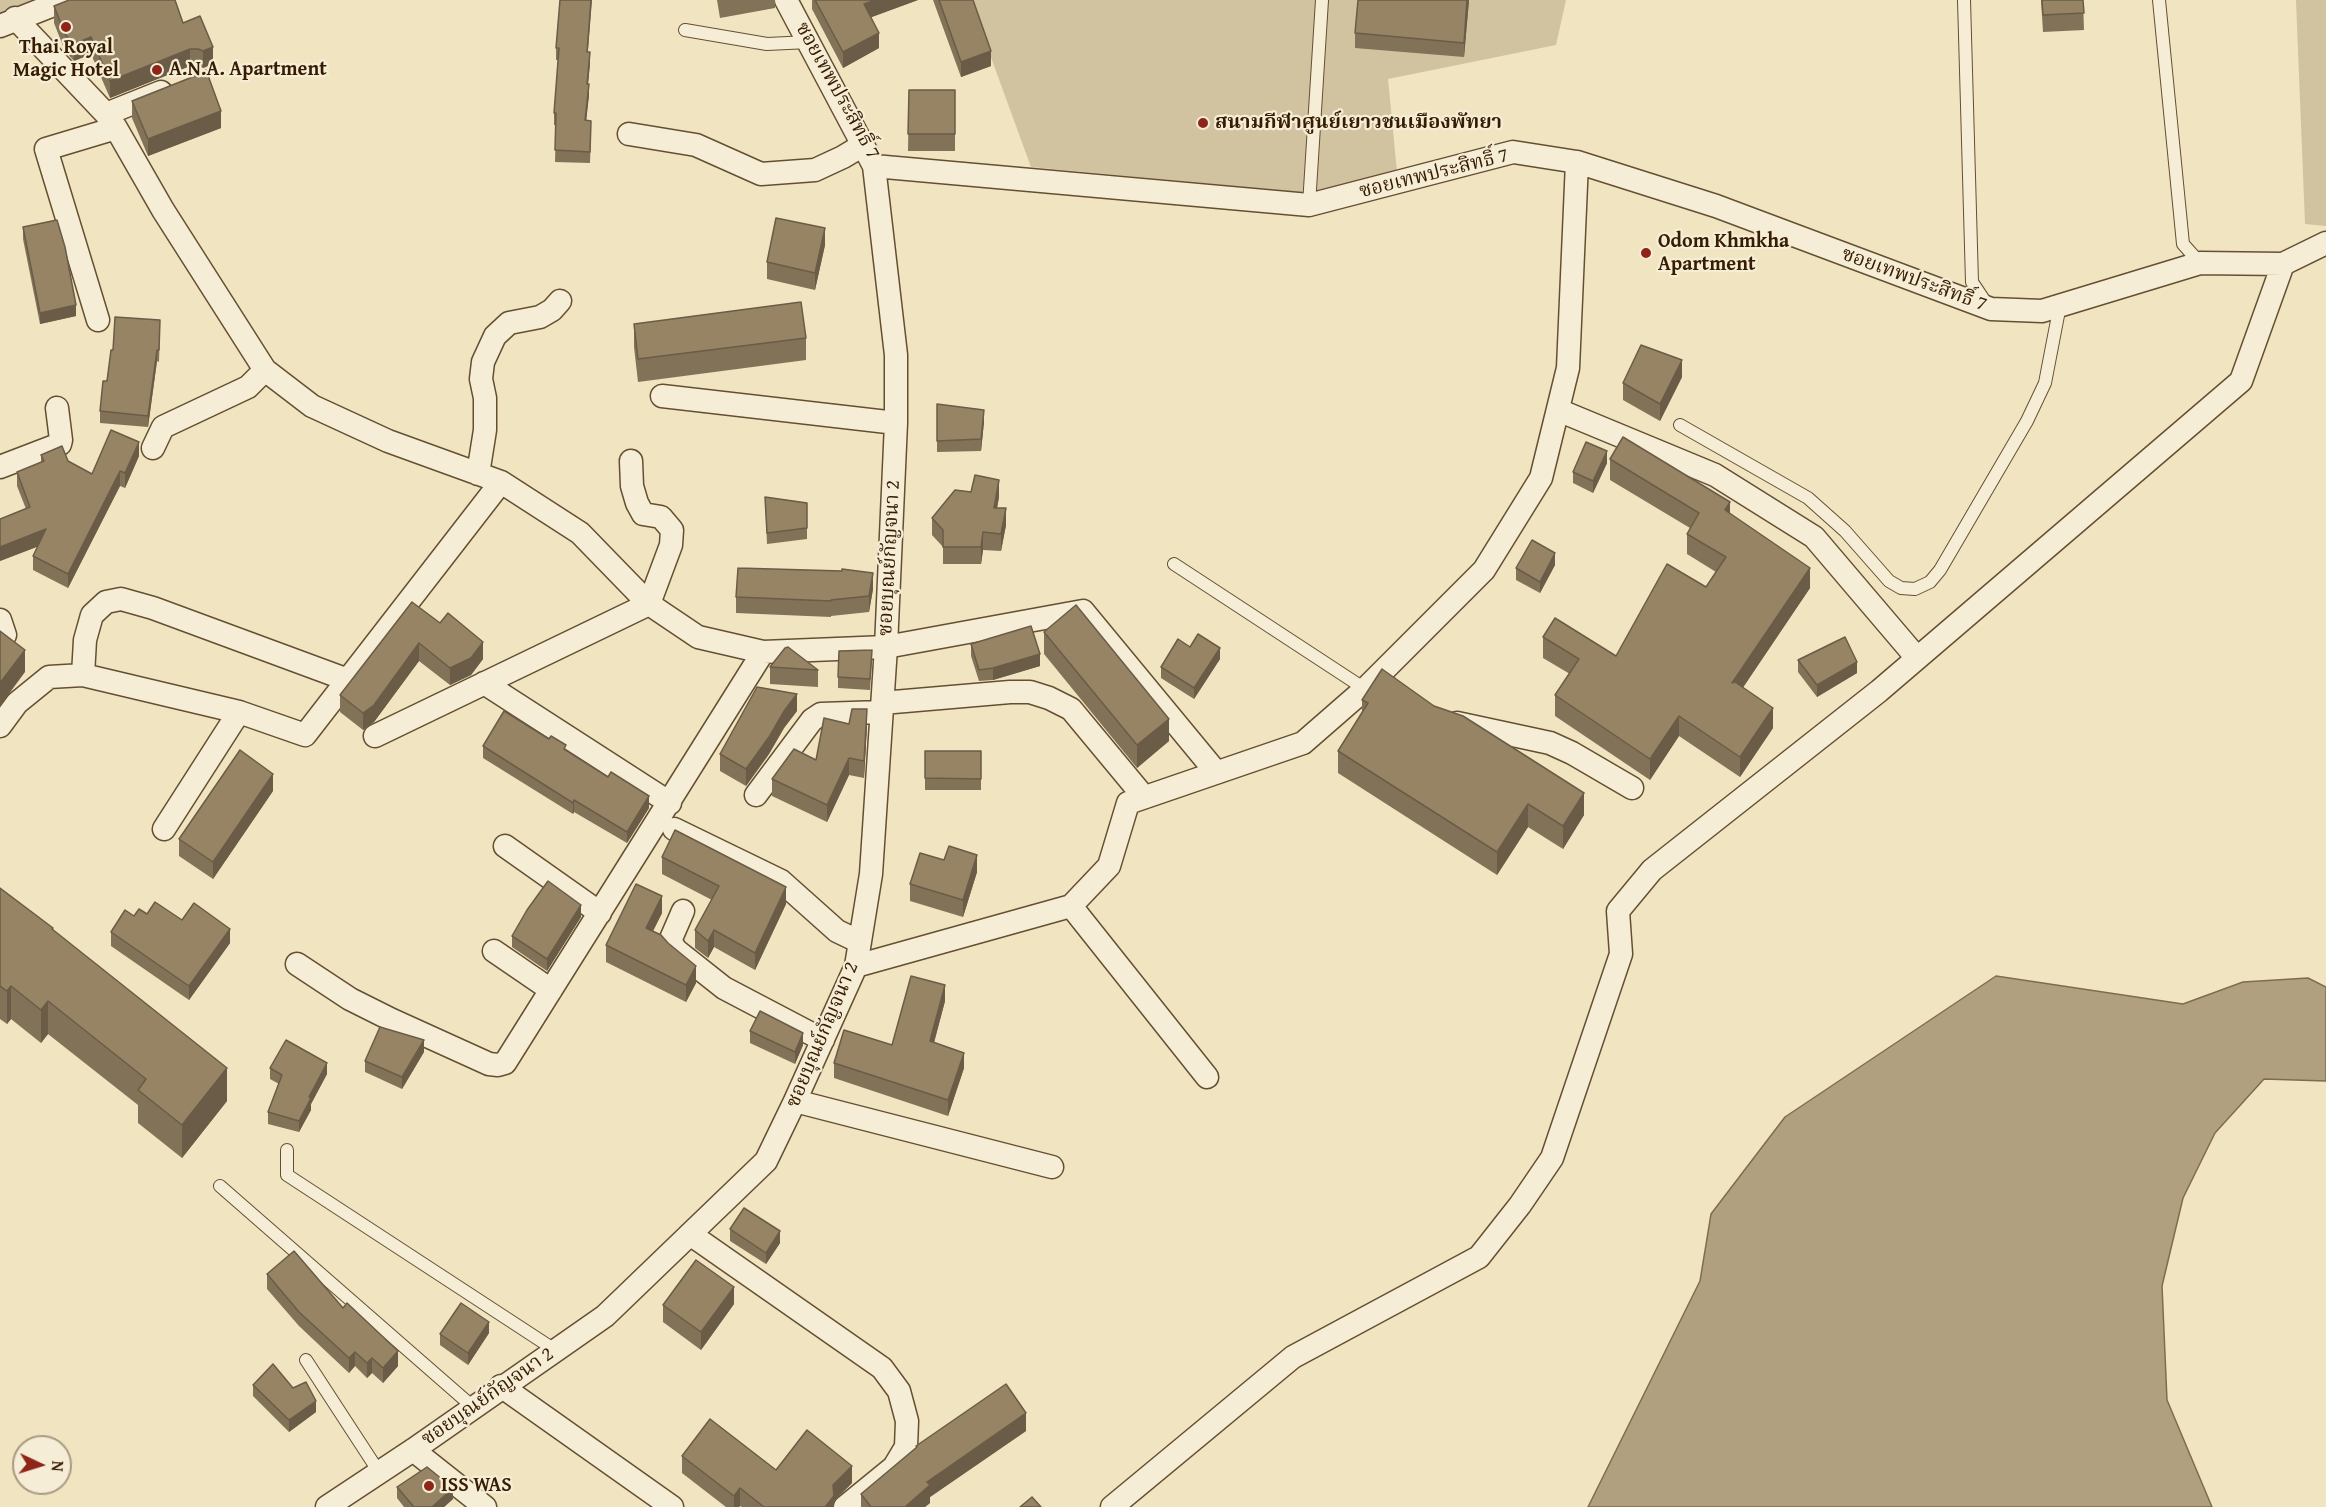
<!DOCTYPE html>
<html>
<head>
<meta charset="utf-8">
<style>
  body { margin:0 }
  #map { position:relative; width:2326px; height:1507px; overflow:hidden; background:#f1e4c1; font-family:"Gentium Book Plus",serif }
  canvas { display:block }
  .north { position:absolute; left:12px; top:1435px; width:60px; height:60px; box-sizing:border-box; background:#f6edd7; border:2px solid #a99a81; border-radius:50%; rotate:94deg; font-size:16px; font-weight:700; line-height:24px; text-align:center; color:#361d01 }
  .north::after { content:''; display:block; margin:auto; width:21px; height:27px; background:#8f2418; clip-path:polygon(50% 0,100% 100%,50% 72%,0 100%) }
</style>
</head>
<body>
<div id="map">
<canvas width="2326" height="1507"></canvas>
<div class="north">N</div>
</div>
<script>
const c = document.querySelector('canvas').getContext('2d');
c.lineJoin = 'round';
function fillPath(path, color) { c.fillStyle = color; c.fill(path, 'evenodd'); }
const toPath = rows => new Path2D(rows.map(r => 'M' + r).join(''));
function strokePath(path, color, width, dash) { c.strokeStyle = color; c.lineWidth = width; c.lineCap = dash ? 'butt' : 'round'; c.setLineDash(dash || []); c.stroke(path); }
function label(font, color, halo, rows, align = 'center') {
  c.font = font + ' "Gentium Book Plus","Noto Serif Thai",serif'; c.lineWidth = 4.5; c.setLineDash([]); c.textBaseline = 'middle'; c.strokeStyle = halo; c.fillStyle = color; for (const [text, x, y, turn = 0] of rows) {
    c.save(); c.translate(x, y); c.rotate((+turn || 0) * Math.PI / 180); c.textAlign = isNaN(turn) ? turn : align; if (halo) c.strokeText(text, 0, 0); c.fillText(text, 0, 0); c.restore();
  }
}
fillPath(toPath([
  [0,0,34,0,0,13],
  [970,0,1566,0,1556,45,1388,79,1397,172,1310,193,1031,167],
  [2296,0,2326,0,2326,226,2305,224]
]), '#d1c2a0');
const water = toPath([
  [1996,976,2183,1004,2243,982,2308,978,2326,987,2326,1081,2264,1079,2215,1133,2183,1198,2162,1286,2167,1400,2212,1507,1588,1507,1700,1281,1711,1214,1785,1117,1996,976]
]);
fillPath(water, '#b1a080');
strokePath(water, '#806c4d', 1.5);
const lane = toPath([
  [1964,0,1972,282,1988,306],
  [2159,0,2183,244,2200,263],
  [685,30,767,44,809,42],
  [1309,205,1322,0],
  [1680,425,1808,498,1845,531,1889,581,1901,588,1915,589,1930,582,1940,570,2027,421,2045,383,2060,305],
  [1174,564,1365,689],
  [287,1150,287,1175,555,1350],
  [220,1186,473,1407],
  [306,1360,379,1472]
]);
const street = toPath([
  [15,18,106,114,116,128,163,210,265,370,312,406,388,441,501,482,580,533,649,604,698,637,763,652,886,647,1083,611,1216,772],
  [0,26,66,0],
  [106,114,161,92],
  [629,134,696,145,761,174,815,170,843,157,863,145],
  [874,166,1309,205,1513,152,1577,162,1716,206,1991,309,2042,311,2200,263,2283,264,2326,243],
  [98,320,46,149,116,128],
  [662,396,896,423],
  [1558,410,1715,475,1814,537,1917,658],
  [153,448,163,427,248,387,265,370],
  [0,467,60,444,61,440,57,408],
  [478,474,485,430,485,398,481,379,483,362,495,336,509,323,540,317,552,310,560,301],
  [0,620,5,635],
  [83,675,85,640,92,615,106,602,121,599,153,608,348,680],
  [484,683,670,803],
  [882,703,1010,692,1030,692,1049,698,1071,709,1144,797],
  [1457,723,1550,743,1572,753,1632,788],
  [0,726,17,703,49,677,83,675,239,712],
  [375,736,649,604,671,545,672,530,661,517,643,514,637,503,632,486,631,461],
  [756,795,812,720,821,714,881,712],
  [164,829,239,712,305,735,501,482],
  [674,829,781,881,837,931,860,942],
  [505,846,600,913],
  [1071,906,1207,1077],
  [683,911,670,941,676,950,724,988,823,1040],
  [494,951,551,990],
  [297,964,350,999,392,1020,489,1064,498,1065,505,1063,763,652],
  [856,966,1071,906,1109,866,1128,803,1303,743,1365,689,1484,570,1541,478,1568,368,1577,162],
  [795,1101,1052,1167],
  [690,1234,882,1368,899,1391,907,1421,906,1447,894,1467,845,1507],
  [501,1386,672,1507],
  [413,1450,485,1507],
  [327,1507,413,1450,605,1316,766,1161,795,1101,856,966,871,874,886,647,896,423,896,355,874,166,786,0],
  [1112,1507,1293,1357,1479,1257,1520,1205,1552,1158,1621,954,1618,911,1652,870,1879,691,2241,381,2283,264]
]);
strokePath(lane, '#654f31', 14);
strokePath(street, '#654f31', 25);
strokePath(lane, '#f6edd7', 12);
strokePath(street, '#f6edd7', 22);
fillPath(toPath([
  [717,0,775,0,775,8,720,18],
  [812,0,918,0,871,17,879,48,843,68,812,9],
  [933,0,973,0,991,66,961,77],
  [1469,0,1464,57,1355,48,1355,33],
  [2041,0,2083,0,2084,30,2043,32],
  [54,6,183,23,213,64,203,68,198,66,190,66,110,98,91,54,74,61,65,51,54,23],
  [556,48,588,52,590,63,588,84,589,95,586,120,591,132,590,163,555,162,556,125,554,125,554,113,558,60,556,60],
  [909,90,955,90,955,151,908,151],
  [132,101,221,128,148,156,132,118],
  [23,227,76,316,40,324,23,239],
  [825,245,815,290,767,279,767,262],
  [634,324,806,338,806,360,638,382,634,347],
  [160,331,159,362,157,361,148,427,100,423,100,411,113,350],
  [1682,377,1660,421,1623,400,1623,383],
  [937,404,984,422,981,451,937,452],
  [41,455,92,474,139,456,125,488,120,486,68,588,33,570,33,556,37,547,0,561,26,509,17,486,17,472,41,462],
  [1610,459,1730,513,1810,588,1743,687,1773,728,1740,777,1679,736,1650,780,1555,716,1555,695,1570,674,1543,658,1543,637,1616,656,1706,587,1716,572,1687,554,1687,534,1690,528,1610,480],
  [1607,463,1593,493,1573,483,1573,472],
  [765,497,807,503,807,539,767,544],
  [999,497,997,508,1006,525,1001,551,983,550,981,564,943,564,943,547,932,535,932,518],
  [1555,565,1540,593,1516,580,1516,568],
  [873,589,869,612,831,616,831,617,736,613,736,597],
  [412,602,483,659,471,675,450,685,419,661,374,722,363,730,340,712,340,695],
  [1044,632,1169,741,1137,768,1044,654],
  [971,644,1040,666,993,680,979,681,971,656],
  [1190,647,1220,659,1194,699,1161,678,1161,667],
  [1798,660,1857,673,1817,697,1798,672],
  [872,661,870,690,838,688,838,677],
  [770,667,818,670,818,687,770,684],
  [1362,700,1584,815,1563,849,1528,827,1497,875,1338,773,1338,751,1362,712],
  [797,711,784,728,769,754,746,786,720,771,720,754],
  [849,724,867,726,864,778,849,775,827,822,772,796,772,779,816,760],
  [483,746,566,750,649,808,627,843,574,812,573,814,483,758],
  [925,751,981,751,981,790,925,790],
  [273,791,213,879,179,856,179,839],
  [662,857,786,904,755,970,714,947,708,958,695,948,695,930,712,900,662,874],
  [977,872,963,917,910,901,910,884],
  [0,888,53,931,227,1101,182,1158,138,1123,138,1105,48,1034,41,1043,11,1019,7,1024,0,1019],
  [662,913,653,931,696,983,686,1002,606,962,606,945],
  [147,914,182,920,230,943,189,1000,111,946,111,932,134,916],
  [581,917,547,971,512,947,512,936],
  [945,1001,934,1043,964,1068,948,1116,834,1078,834,1063,892,1045],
  [750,1031,803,1045,795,1064,750,1043],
  [424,1052,402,1089,365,1072,365,1061],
  [270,1068,327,1074,311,1104,311,1110,299,1132,268,1124,268,1112,279,1084,270,1079],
  [730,1229,780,1243,766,1264,730,1241],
  [267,1274,343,1308,398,1366,383,1383,372,1373,367,1378,355,1366,349,1373,299,1326,267,1289],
  [734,1304,701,1350,663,1322,663,1305],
  [489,1333,468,1365,440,1345,440,1334],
  [253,1385,316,1412,289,1432,253,1396],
  [1026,1431,930,1497,930,1503,925,1507,861,1507,861,1494,916,1448,916,1446],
  [682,1456,776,1470,852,1483,834,1501,834,1507,742,1507,740,1506,739,1507,726,1507,682,1473],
  [397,1487,453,1499,444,1507,404,1507,397,1498]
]), '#827257');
fillPath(toPath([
  [591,0,592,0,587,63,587,52],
  [876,0,918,0,864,20,864,4],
  [1467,0,1469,0,1464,57,1464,43],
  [879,33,879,48,843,68,843,52],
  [91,37,91,54,74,61,74,44],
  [213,47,213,64,203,68,203,51],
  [190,49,190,66,110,98,110,81],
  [991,51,991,66,961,77,961,62],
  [590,52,590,63,587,95,587,84],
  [589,84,589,95,585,132,585,120],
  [221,111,221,128,148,156,148,139],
  [825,228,825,245,815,290,815,273],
  [76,305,76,316,40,324,40,313],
  [157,350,157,361,148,427,148,416],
  [1682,360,1682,377,1660,421,1660,404],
  [984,410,984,422,981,451,981,439],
  [139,442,139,456,125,488,125,473],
  [1607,451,1607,463,1593,493,1593,481],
  [120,471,120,486,68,588,68,574],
  [999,480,999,497,994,525,994,508],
  [1730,502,1730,522,1725,510],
  [1006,508,1006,525,1001,551,1001,534],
  [46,529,46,543,0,561,0,547],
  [983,532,983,550,981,564,981,547],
  [1555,553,1555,565,1540,593,1540,582],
  [1810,568,1810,588,1732,704,1732,683],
  [873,573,873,589,869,612,869,596],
  [483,642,483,659,471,675,450,685,450,668],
  [419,643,419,661,374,722,363,730,363,713],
  [1220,648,1220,659,1194,699,1194,688],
  [25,650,25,672,0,706,0,683],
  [1040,654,1040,666,993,680,993,668],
  [1857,662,1857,673,1817,697,1817,685],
  [797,694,797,711,784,728,769,754,746,786,746,769,784,711],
  [1773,708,1773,728,1740,777,1740,757],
  [867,709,867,726,864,778,864,761],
  [1679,716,1679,736,1650,780,1650,759],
  [1169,719,1169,741,1137,768,1137,745],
  [849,758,849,775,827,822,827,805],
  [273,774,273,791,213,879,213,862],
  [1584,793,1584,815,1563,849,1563,826],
  [649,796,649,808,627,843,627,832],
  [574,800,574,812,573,814,573,803],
  [1528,804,1528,827,1497,875,1497,852],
  [977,855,977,872,963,917,963,900],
  [786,887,786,904,755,970,755,953],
  [662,896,662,913,646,945,646,928],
  [581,905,581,917,547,971,547,959],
  [230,929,230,943,189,1000,189,986],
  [714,930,714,947,708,958,708,941],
  [696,966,696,983,686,1002,686,985],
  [945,985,945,1001,930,1057,930,1041],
  [11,986,11,1019,7,1024,7,991],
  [48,1001,48,1034,41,1043,41,1010],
  [803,1033,803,1045,795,1064,795,1052],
  [424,1040,424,1052,402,1089,402,1077],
  [964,1053,964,1068,948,1116,948,1100],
  [327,1063,327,1074,311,1104,311,1110,299,1132,299,1121,309,1097],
  [227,1068,227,1101,182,1158,182,1125],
  [780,1231,780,1243,766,1264,766,1253],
  [734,1287,734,1304,701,1350,701,1332],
  [489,1322,489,1333,468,1365,468,1353],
  [398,1351,398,1366,383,1383,383,1368],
  [355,1352,355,1366,349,1373,349,1358],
  [372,1358,372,1373,367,1378,367,1363],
  [316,1401,316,1412,289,1432,289,1420],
  [1026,1413,1026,1431,930,1497,930,1503,925,1507,905,1507,927,1482],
  [852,1466,852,1483,834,1501,834,1507,825,1507,833,1485],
  [453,1488,453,1499,444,1507,432,1507],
  [740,1488,740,1506,739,1507,734,1507,734,1496]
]), '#6a5c47');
const building = toPath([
  [69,0,175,0,183,23,200,16,213,47,203,51,198,49,190,49,110,81,91,37,74,44,65,34,54,6,69,0],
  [560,0,591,0,587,52,590,52,587,84,589,84,585,120,591,121,590,152,555,150,556,113,554,113,559,48,556,48,560,0],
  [815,0,876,0,864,4,879,33,843,52,815,0],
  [939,0,973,0,991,51,961,62,939,0],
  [1358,0,1467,0,1464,43,1355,33,1358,0],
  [2042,0,2083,0,2084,13,2043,15,2042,0],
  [206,70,221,111,148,139,132,101,200,74,206,70],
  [909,90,955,90,955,134,908,134,909,90],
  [776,218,825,228,815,273,767,262,776,218],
  [57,220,65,247,76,305,40,313,23,227,57,220],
  [801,302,806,338,638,359,634,324,801,302],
  [115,317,160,320,159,350,157,350,148,416,100,411,103,381,107,381,111,350,113,350,115,317],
  [1641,345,1682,360,1660,404,1623,383,1641,345],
  [937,404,984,410,981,439,937,441,937,404],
  [111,430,139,442,125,473,120,471,68,574,33,556,46,529,0,547,0,519,30,507,17,472,44,461,41,455,62,446,68,461,92,474,111,430],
  [1623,437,1730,502,1725,510,1810,568,1732,683,1735,682,1773,708,1740,757,1679,716,1650,759,1555,695,1579,659,1543,637,1555,618,1616,656,1667,564,1706,587,1726,557,1687,534,1699,513,1610,459,1623,437],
  [1586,442,1607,451,1593,481,1573,472,1586,442],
  [975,475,999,480,994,508,1006,508,1001,534,983,532,981,547,943,547,943,530,932,518,955,490,971,492,975,475],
  [765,497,807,503,807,528,767,533,765,497],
  [1532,540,1555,553,1540,582,1516,568,1532,540],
  [738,568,842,571,842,569,873,573,869,596,831,600,831,601,736,597,738,568],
  [412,602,440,623,448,613,483,642,471,658,450,668,419,643,374,705,363,713,340,695,412,602],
  [1076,605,1169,719,1137,745,1044,632,1076,605],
  [1031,626,1040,654,993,668,979,670,971,644,1031,626],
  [0,631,25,650,0,683,0,631],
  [1198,634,1220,648,1194,688,1161,667,1178,639,1190,647,1198,634],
  [1845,637,1857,662,1817,685,1798,660,1845,637],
  [788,647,818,670,770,667,785,648,788,647],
  [872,650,870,679,838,677,839,651,872,650],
  [1382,669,1434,706,1463,716,1584,793,1563,826,1528,804,1497,852,1338,751,1368,703,1362,700,1382,669],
  [757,687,797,694,784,711,769,737,746,769,720,754,757,687],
  [852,709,867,709,864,761,849,758,827,805,772,779,794,749,816,760,824,718,849,724,852,709],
  [504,711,549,739,551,736,566,745,564,749,608,777,611,772,649,796,627,832,574,800,573,803,483,746,504,711],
  [240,750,273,774,213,862,179,839,240,750],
  [925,751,981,751,981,779,925,778,925,751],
  [675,830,786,887,755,953,714,930,708,941,695,930,719,886,662,857,675,830],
  [949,846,977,855,963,900,910,884,920,853,944,860,949,846],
  [548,881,581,905,547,959,512,936,527,910,548,881],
  [636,884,662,896,646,928,661,935,668,943,696,966,686,985,606,945,636,884],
  [0,888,53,928,52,929,227,1068,182,1125,138,1090,146,1079,48,1001,41,1010,11,986,7,991,0,986,0,888],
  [155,902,182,920,194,903,230,929,189,986,111,932,125,910,134,916,139,909,147,914,155,902],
  [911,976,945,985,930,1041,964,1053,948,1100,834,1063,844,1030,892,1045,911,976],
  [760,1011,803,1033,795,1052,750,1031,760,1011],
  [380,1027,424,1040,402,1077,365,1061,380,1027],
  [286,1040,327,1063,309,1097,311,1098,299,1121,268,1112,282,1075,270,1068,286,1040],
  [744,1208,780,1231,766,1253,730,1229,744,1208],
  [294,1251,343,1308,347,1303,398,1351,383,1368,372,1358,367,1363,355,1352,349,1358,299,1312,267,1274,294,1251],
  [696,1260,734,1287,701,1332,663,1305,696,1260],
  [461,1303,489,1322,468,1353,440,1334,461,1303],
  [273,1364,293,1388,306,1382,316,1401,289,1420,253,1385,273,1364],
  [1006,1384,1026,1413,927,1482,930,1485,905,1507,871,1507,861,1494,917,1447,916,1446,1006,1384],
  [710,1419,776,1470,807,1430,852,1466,833,1485,834,1496,825,1507,764,1507,740,1488,734,1496,682,1456,710,1419],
  [427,1467,453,1488,432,1507,414,1507,397,1487,427,1467],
  [1032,1497,1041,1507,1020,1507,1032,1497]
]);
fillPath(building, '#978465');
strokePath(building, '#6a5c47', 1.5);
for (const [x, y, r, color] of [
  [66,27,6,"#8f2418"],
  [157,70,6,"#8f2418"],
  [1203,123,6,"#8f2418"],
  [1646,253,6,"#8f2418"],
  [429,1486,6,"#8f2418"]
]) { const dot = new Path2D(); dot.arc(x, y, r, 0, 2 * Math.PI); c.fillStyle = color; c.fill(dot); strokePath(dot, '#f6edd7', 2); }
label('bold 20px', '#361d01', '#f6edd7', [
  ["Thai Royal",66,48,"center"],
  ["Magic Hotel",66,71,"center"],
  ["A.N.A. Apartment",169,70],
  ["สนามกีฬาศูนย์เยาวชนเมืองพัทยา",1215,123],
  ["Odom Khmkha",1658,242],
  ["Apartment",1658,265],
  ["ISS WAS",441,1486]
], 'left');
label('20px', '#361d01', '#f6edd7', [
  ["ซอยเทพประสิทธิ์ 7",837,91,61],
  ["ซอยเทพประสิทธิ์ 7",1434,174,-14],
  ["ซอยเทพประสิทธิ์ 7",1914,280,20],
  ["ซอยบุณย์กัญจนา 2",890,558,-87],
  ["ซอยบุณย์กัญจนา 2",823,1035,-67],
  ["ซอยบุณย์กัญจนา 2",488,1397,-35]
]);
</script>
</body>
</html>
